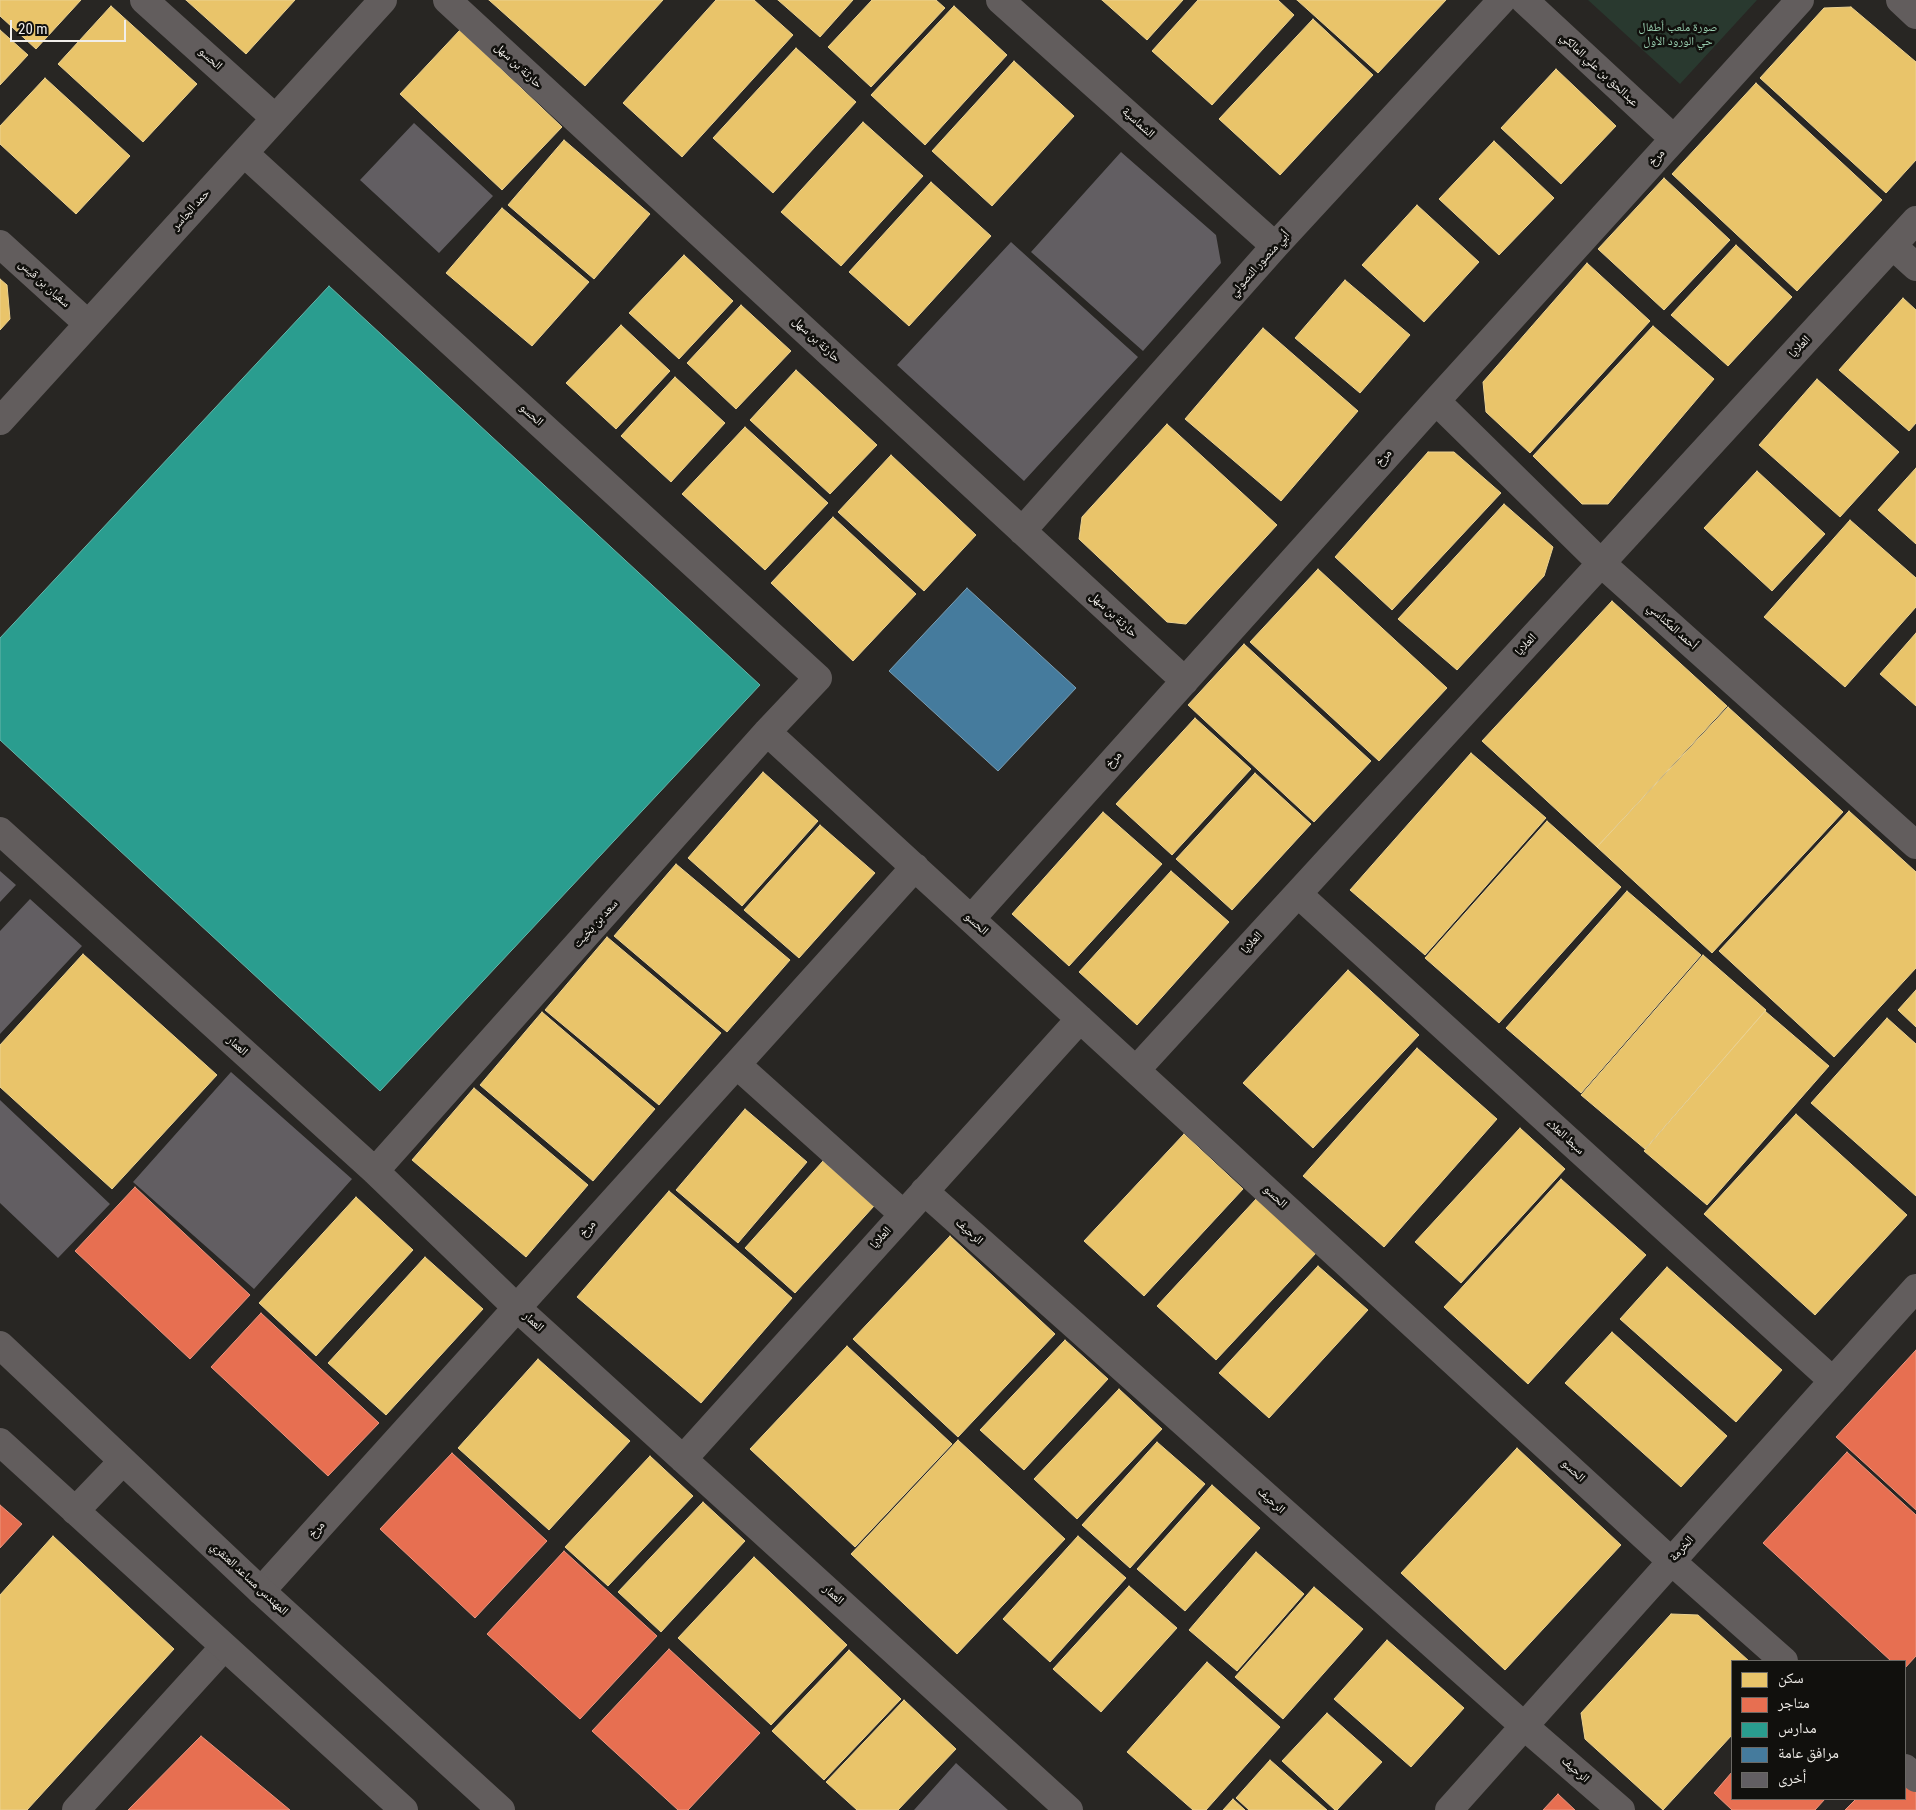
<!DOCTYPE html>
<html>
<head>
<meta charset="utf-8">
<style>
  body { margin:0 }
  #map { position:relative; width:1916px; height:1810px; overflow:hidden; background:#282623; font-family:"Roboto Condensed","Noto Naskh Arabic",sans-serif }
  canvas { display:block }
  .legend { position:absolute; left:1731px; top:1660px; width:175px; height:140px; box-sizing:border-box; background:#11100d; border:1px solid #6b6965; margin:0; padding:6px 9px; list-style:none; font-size:15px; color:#f1eeea }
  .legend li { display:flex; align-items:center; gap:10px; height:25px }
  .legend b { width:25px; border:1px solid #6b6965 }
  .scale { position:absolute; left:10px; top:20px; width:116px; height:22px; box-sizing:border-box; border:2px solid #f1eeea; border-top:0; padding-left:6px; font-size:15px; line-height:18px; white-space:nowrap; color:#f1eeea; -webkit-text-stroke:4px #11100d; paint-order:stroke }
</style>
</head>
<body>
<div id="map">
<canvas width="1916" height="1810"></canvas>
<ul class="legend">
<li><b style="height:14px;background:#e9c46a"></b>سكن</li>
<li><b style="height:14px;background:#e76f51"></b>متاجر</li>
<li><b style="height:14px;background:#2a9d8f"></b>مدارس</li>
<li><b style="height:14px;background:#457b9d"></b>مرافق عامة</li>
<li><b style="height:14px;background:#625e62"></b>أخرى</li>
</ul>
<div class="scale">20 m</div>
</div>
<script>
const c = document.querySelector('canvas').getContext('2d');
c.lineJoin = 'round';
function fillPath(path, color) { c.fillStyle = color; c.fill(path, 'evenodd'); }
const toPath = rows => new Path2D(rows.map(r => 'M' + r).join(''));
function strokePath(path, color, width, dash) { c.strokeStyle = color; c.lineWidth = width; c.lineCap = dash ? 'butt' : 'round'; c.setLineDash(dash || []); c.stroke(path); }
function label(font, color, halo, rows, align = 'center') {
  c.font = font + ' "Roboto Condensed","Noto Naskh Arabic",sans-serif'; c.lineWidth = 5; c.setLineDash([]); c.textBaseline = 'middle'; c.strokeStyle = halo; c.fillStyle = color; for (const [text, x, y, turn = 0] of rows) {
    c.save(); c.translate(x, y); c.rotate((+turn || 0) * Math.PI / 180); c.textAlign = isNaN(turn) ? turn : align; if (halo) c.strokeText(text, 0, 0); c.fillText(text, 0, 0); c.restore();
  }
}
fillPath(toPath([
  [1588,0,1757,0,1680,84]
]), '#29392f');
const homes = toPath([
  [0,0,81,0,36,49,0,16,0,0],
  [186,0,295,0,246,54,186,0],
  [489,0,663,0,585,86,489,0],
  [716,0,754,0,793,35,682,157,623,103,716,0],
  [778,0,853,0,820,37,778,0],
  [872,0,936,0,945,8,871,87,828,47,872,0],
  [1102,0,1183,0,1147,40,1102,0],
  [1198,0,1278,0,1294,15,1212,105,1152,51,1198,0],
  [1297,0,1446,0,1378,73,1297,0],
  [111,6,197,84,143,142,58,64,111,6],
  [954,6,1007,55,925,145,871,95,954,6],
  [1851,7,1916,62,1916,160,1886,193,1760,78,1824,8,1851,7],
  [1313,19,1373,75,1280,175,1219,119,1313,19],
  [0,30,28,55,0,85,0,30],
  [460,30,562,127,502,190,400,94,460,30],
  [796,48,856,102,773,193,713,138,796,48],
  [1014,61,1074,116,992,206,932,151,1014,61],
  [1556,69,1616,126,1561,184,1501,128,1556,69],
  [45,78,130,156,76,214,0,144,0,126,45,78],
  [1756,83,1882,200,1797,291,1672,174,1756,83],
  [863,122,923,176,841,266,781,212,863,122],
  [564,140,650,214,594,279,508,205,564,140],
  [1494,141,1554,198,1499,255,1439,199,1494,141],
  [1664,178,1730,240,1664,310,1598,249,1664,178],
  [931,182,991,236,909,326,849,272,931,182],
  [1417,205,1479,262,1424,322,1362,265,1417,205],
  [502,208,589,282,532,346,446,273,502,208],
  [1736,245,1792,297,1728,366,1671,315,1736,245],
  [684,255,733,301,679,359,629,313,684,255],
  [1587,263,1650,321,1530,453,1486,412,1483,382,1587,263],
  [0,279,7,285,10,319,0,330,0,279],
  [1345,280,1410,335,1360,393,1295,338,1345,280],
  [1903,298,1916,310,1916,423,1909,431,1839,370,1903,298],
  [741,305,791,351,736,409,687,363,741,305],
  [621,325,670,371,616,429,566,383,621,325],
  [1653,326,1714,379,1608,504,1582,504,1533,456,1653,326],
  [1263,328,1358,411,1281,501,1185,419,1263,328],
  [796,370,877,445,830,494,750,420,796,370],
  [675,377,725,423,671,482,621,436,675,377],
  [1817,379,1899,452,1840,517,1759,445,1817,379],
  [1167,424,1277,525,1186,624,1167,622,1079,539,1082,517,1167,424],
  [745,427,828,503,765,570,682,494,745,427],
  [1428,452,1454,452,1501,493,1392,610,1335,557,1428,452],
  [891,455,976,535,924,591,838,512,891,455],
  [1916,468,1916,544,1878,510,1916,468],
  [1757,471,1825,534,1772,591,1704,528,1757,471],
  [1504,504,1553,547,1544,576,1457,670,1398,619,1504,504],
  [833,517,916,594,853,661,771,583,833,517],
  [1850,520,1916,578,1916,607,1845,687,1764,617,1850,520],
  [1318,569,1447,688,1379,761,1250,642,1318,569],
  [1612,601,1727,706,1597,847,1482,741,1612,601],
  [1916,633,1916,706,1880,674,1916,633],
  [1244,644,1371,761,1314,822,1188,705,1244,644],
  [1728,707,1843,812,1712,953,1597,847,1728,707],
  [1195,718,1251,769,1172,855,1116,804,1195,718],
  [1471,753,1546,818,1425,955,1350,890,1471,753],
  [763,772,818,821,742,906,688,858,763,772],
  [1255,773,1311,824,1232,910,1176,859,1255,773],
  [1849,811,1916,872,1916,968,1834,1057,1719,951,1849,811],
  [1103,812,1162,864,1069,966,1012,914,1103,812],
  [1547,821,1621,887,1499,1023,1425,958,1547,821],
  [820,825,875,873,799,958,744,910,820,825],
  [676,864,790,960,727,1032,614,936,676,864],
  [1171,871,1229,922,1137,1025,1079,972,1171,871],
  [1627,891,1701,955,1581,1093,1506,1028,1627,891],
  [607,937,721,1033,659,1105,545,1010,607,937],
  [83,954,217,1075,112,1189,0,1087,0,1045,83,954],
  [1703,955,1766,1010,1645,1149,1581,1095,1703,955],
  [1348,970,1419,1035,1313,1148,1243,1083,1348,970],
  [1916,990,1916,1027,1898,1010,1916,990],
  [1765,1011,1829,1066,1707,1205,1644,1151,1765,1011],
  [542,1012,655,1109,593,1181,480,1085,542,1012],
  [1887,1018,1916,1044,1916,1196,1811,1103,1887,1018],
  [1417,1048,1497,1119,1384,1247,1303,1176,1417,1048],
  [474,1088,588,1185,526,1257,412,1160,474,1088],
  [745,1109,807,1162,738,1243,676,1190,745,1109],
  [1796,1114,1907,1215,1815,1315,1704,1214,1796,1114],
  [1520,1128,1565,1169,1461,1283,1415,1242,1520,1128],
  [1184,1134,1243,1189,1144,1296,1084,1241,1184,1134],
  [823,1161,874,1206,795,1293,745,1248,823,1161],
  [1561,1179,1646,1255,1528,1384,1444,1307,1561,1179],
  [669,1191,792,1298,701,1403,577,1297,669,1191],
  [356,1197,413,1250,316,1356,259,1303,356,1197],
  [1257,1198,1316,1253,1216,1360,1157,1306,1257,1198],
  [950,1236,1055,1334,958,1437,853,1339,950,1236],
  [425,1257,483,1309,386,1415,328,1363,425,1257],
  [1318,1266,1368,1310,1269,1418,1219,1373,1318,1266],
  [1667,1267,1782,1370,1736,1422,1620,1319,1667,1267],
  [1612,1332,1727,1436,1681,1487,1565,1383,1612,1332],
  [1065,1340,1108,1379,1024,1470,980,1430,1065,1340],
  [847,1346,952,1444,855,1547,750,1449,847,1346],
  [538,1359,630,1441,549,1530,458,1448,538,1359],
  [1119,1389,1162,1429,1077,1519,1034,1479,1119,1389],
  [958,1440,1065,1539,957,1654,851,1554,958,1440],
  [1157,1442,1205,1484,1130,1568,1082,1525,1157,1442],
  [1517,1448,1621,1545,1505,1670,1401,1573,1517,1448],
  [650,1456,693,1496,608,1586,565,1547,650,1456],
  [1212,1485,1260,1528,1185,1611,1137,1569,1212,1485],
  [703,1502,745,1541,661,1632,618,1592,703,1502],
  [53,1536,174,1649,27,1810,0,1810,0,1595,53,1536],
  [1078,1536,1126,1578,1050,1662,1003,1619,1078,1536],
  [1256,1552,1304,1594,1237,1671,1189,1630,1256,1552],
  [754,1557,847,1645,771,1725,678,1638,754,1557],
  [1129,1586,1177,1628,1101,1712,1053,1669,1129,1586],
  [1314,1587,1363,1629,1283,1719,1235,1677,1314,1587],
  [1671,1614,1698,1615,1749,1661,1732,1661,1732,1735,1663,1810,1585,1739,1581,1713,1671,1614],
  [1387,1640,1464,1708,1411,1767,1334,1699,1387,1640],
  [849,1650,901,1699,824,1780,772,1731,849,1650],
  [1207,1662,1280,1727,1206,1810,1193,1810,1127,1752,1207,1662],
  [904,1700,956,1749,898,1810,857,1810,826,1782,904,1700],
  [1327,1713,1382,1762,1337,1810,1335,1810,1282,1761,1327,1713],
  [1270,1760,1327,1810,1249,1810,1236,1798,1270,1760],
  [1233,1799,1245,1810,1223,1810,1233,1799]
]);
fillPath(homes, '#e9c46a');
strokePath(homes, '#ebd190', 1);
const shops = toPath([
  [135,1187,250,1295,190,1359,75,1251,135,1187],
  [261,1313,379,1423,328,1476,211,1367,261,1313],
  [1916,1350,1916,1510,1836,1437,1916,1350],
  [1847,1452,1916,1515,1916,1656,1905,1668,1905,1661,1891,1661,1763,1543,1847,1452],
  [452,1453,547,1541,475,1618,380,1529,452,1453],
  [0,1505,22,1524,0,1548,0,1505],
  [564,1551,657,1636,580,1719,487,1634,564,1551],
  [669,1649,760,1733,688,1810,678,1810,592,1731,669,1649],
  [201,1736,290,1810,128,1810,201,1736],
  [1732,1772,1732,1799,1825,1799,1815,1810,1732,1810,1714,1793,1732,1772],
  [1905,1781,1916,1791,1916,1810,1845,1810,1856,1799,1905,1799,1905,1781],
  [1558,1794,1575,1810,1543,1810,1558,1794]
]);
fillPath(shops, '#e76f51');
strokePath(shops, '#ea957f', 1);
const schools = toPath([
  [329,286,760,685,380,1091,0,740,0,638,329,286]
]);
fillPath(schools, '#2a9d8f');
strokePath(schools, '#66b5aa', 1);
const public = toPath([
  [967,588,1076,688,998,771,889,671,967,588]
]);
fillPath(public, '#457b9d');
strokePath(public, '#799eb4', 1);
fillPath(toPath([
  [414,123,493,196,439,253,360,180],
  [1121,152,1216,235,1221,263,1143,351,1031,252],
  [1011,242,1138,357,1024,481,897,365],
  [0,871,16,885,0,902],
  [30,899,82,946,0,1034,0,931],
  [231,1072,352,1179,254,1289,133,1182],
  [0,1100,110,1204,58,1258,0,1203],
  [956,1763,1008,1810,914,1810]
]), '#625e62');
strokePath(toPath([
  [144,0,275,118],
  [447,0,1185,681],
  [1000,0,1275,246],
  [1524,0,1674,139],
  [1900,0,1916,15],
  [244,153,818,678,767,732,375,1171],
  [0,244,88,324],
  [1893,246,1916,267],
  [1436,401,1601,563,1916,845],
  [0,421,383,0],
  [1022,531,1275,246,1502,0],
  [767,732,1671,1561,1784,1661],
  [0,831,375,1171,517,1308,1069,1810],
  [1298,894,1833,1381],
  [971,919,1436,401,1800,0],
  [737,1065,903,1214],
  [1136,1070,1916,220],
  [924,1191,1524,1726,1621,1810],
  [683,1459,1080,1019],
  [261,1591,915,867],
  [1905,1768,1916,1778],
  [76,1810,224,1647],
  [1449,1810,1916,1288]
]), '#625d5d', 28);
strokePath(toPath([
  [0,1345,261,1591,501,1810],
  [0,1442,404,1810],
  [75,1511,123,1461]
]), '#625d5d', 28);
label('12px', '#99d0b1', '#11100d', [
  ["صورة ملعب أطفال",1678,28],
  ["حي الورود الأول",1678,42]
]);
label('12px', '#f1eeea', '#11100d', [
  ["الحسو",210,59,42],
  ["حارثة بن سهل",518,66,43],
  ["عبدالحق بن علي المالكي",1599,70,43],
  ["الشماسية",1138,123,42],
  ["مرخ",1657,158,-48],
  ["حمد الجاسر",191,210,-48],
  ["أبي منصور النصولي",1260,264,-48],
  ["سفيان بن قيس",44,284,42],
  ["حارثة بن سهل",816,340,43],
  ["العلايا",1800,347,-47],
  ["الحسو",531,415,42],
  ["مرخ",1384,458,-48],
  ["حارثة بن سهل",1113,615,43],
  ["أحمد المكناسي",1672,627,42],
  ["العلايا",1526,645,-47],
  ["مرخ",1114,760,-48],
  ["سعد بن بخيت",596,924,-48],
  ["الحسو",976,924,42],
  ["العلايا",1252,943,-48],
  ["العمار",237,1046,42],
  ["سبط العلاء",1565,1137,42],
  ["الحسو",1275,1197,43],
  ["مرخ",588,1229,-48],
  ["الرحيف",969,1232,42],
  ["العلايا",881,1238,-48],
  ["العمار",533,1322,42],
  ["الحسو",1573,1471,43],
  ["الرحيف",1271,1501,42],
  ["مرخ",317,1530,-48],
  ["الخرمة",1682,1549,-48],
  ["المهندس مساعد العنقري",249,1579,43],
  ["العمار",833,1595,42],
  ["الرحيف",1575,1770,41]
]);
</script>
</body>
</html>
